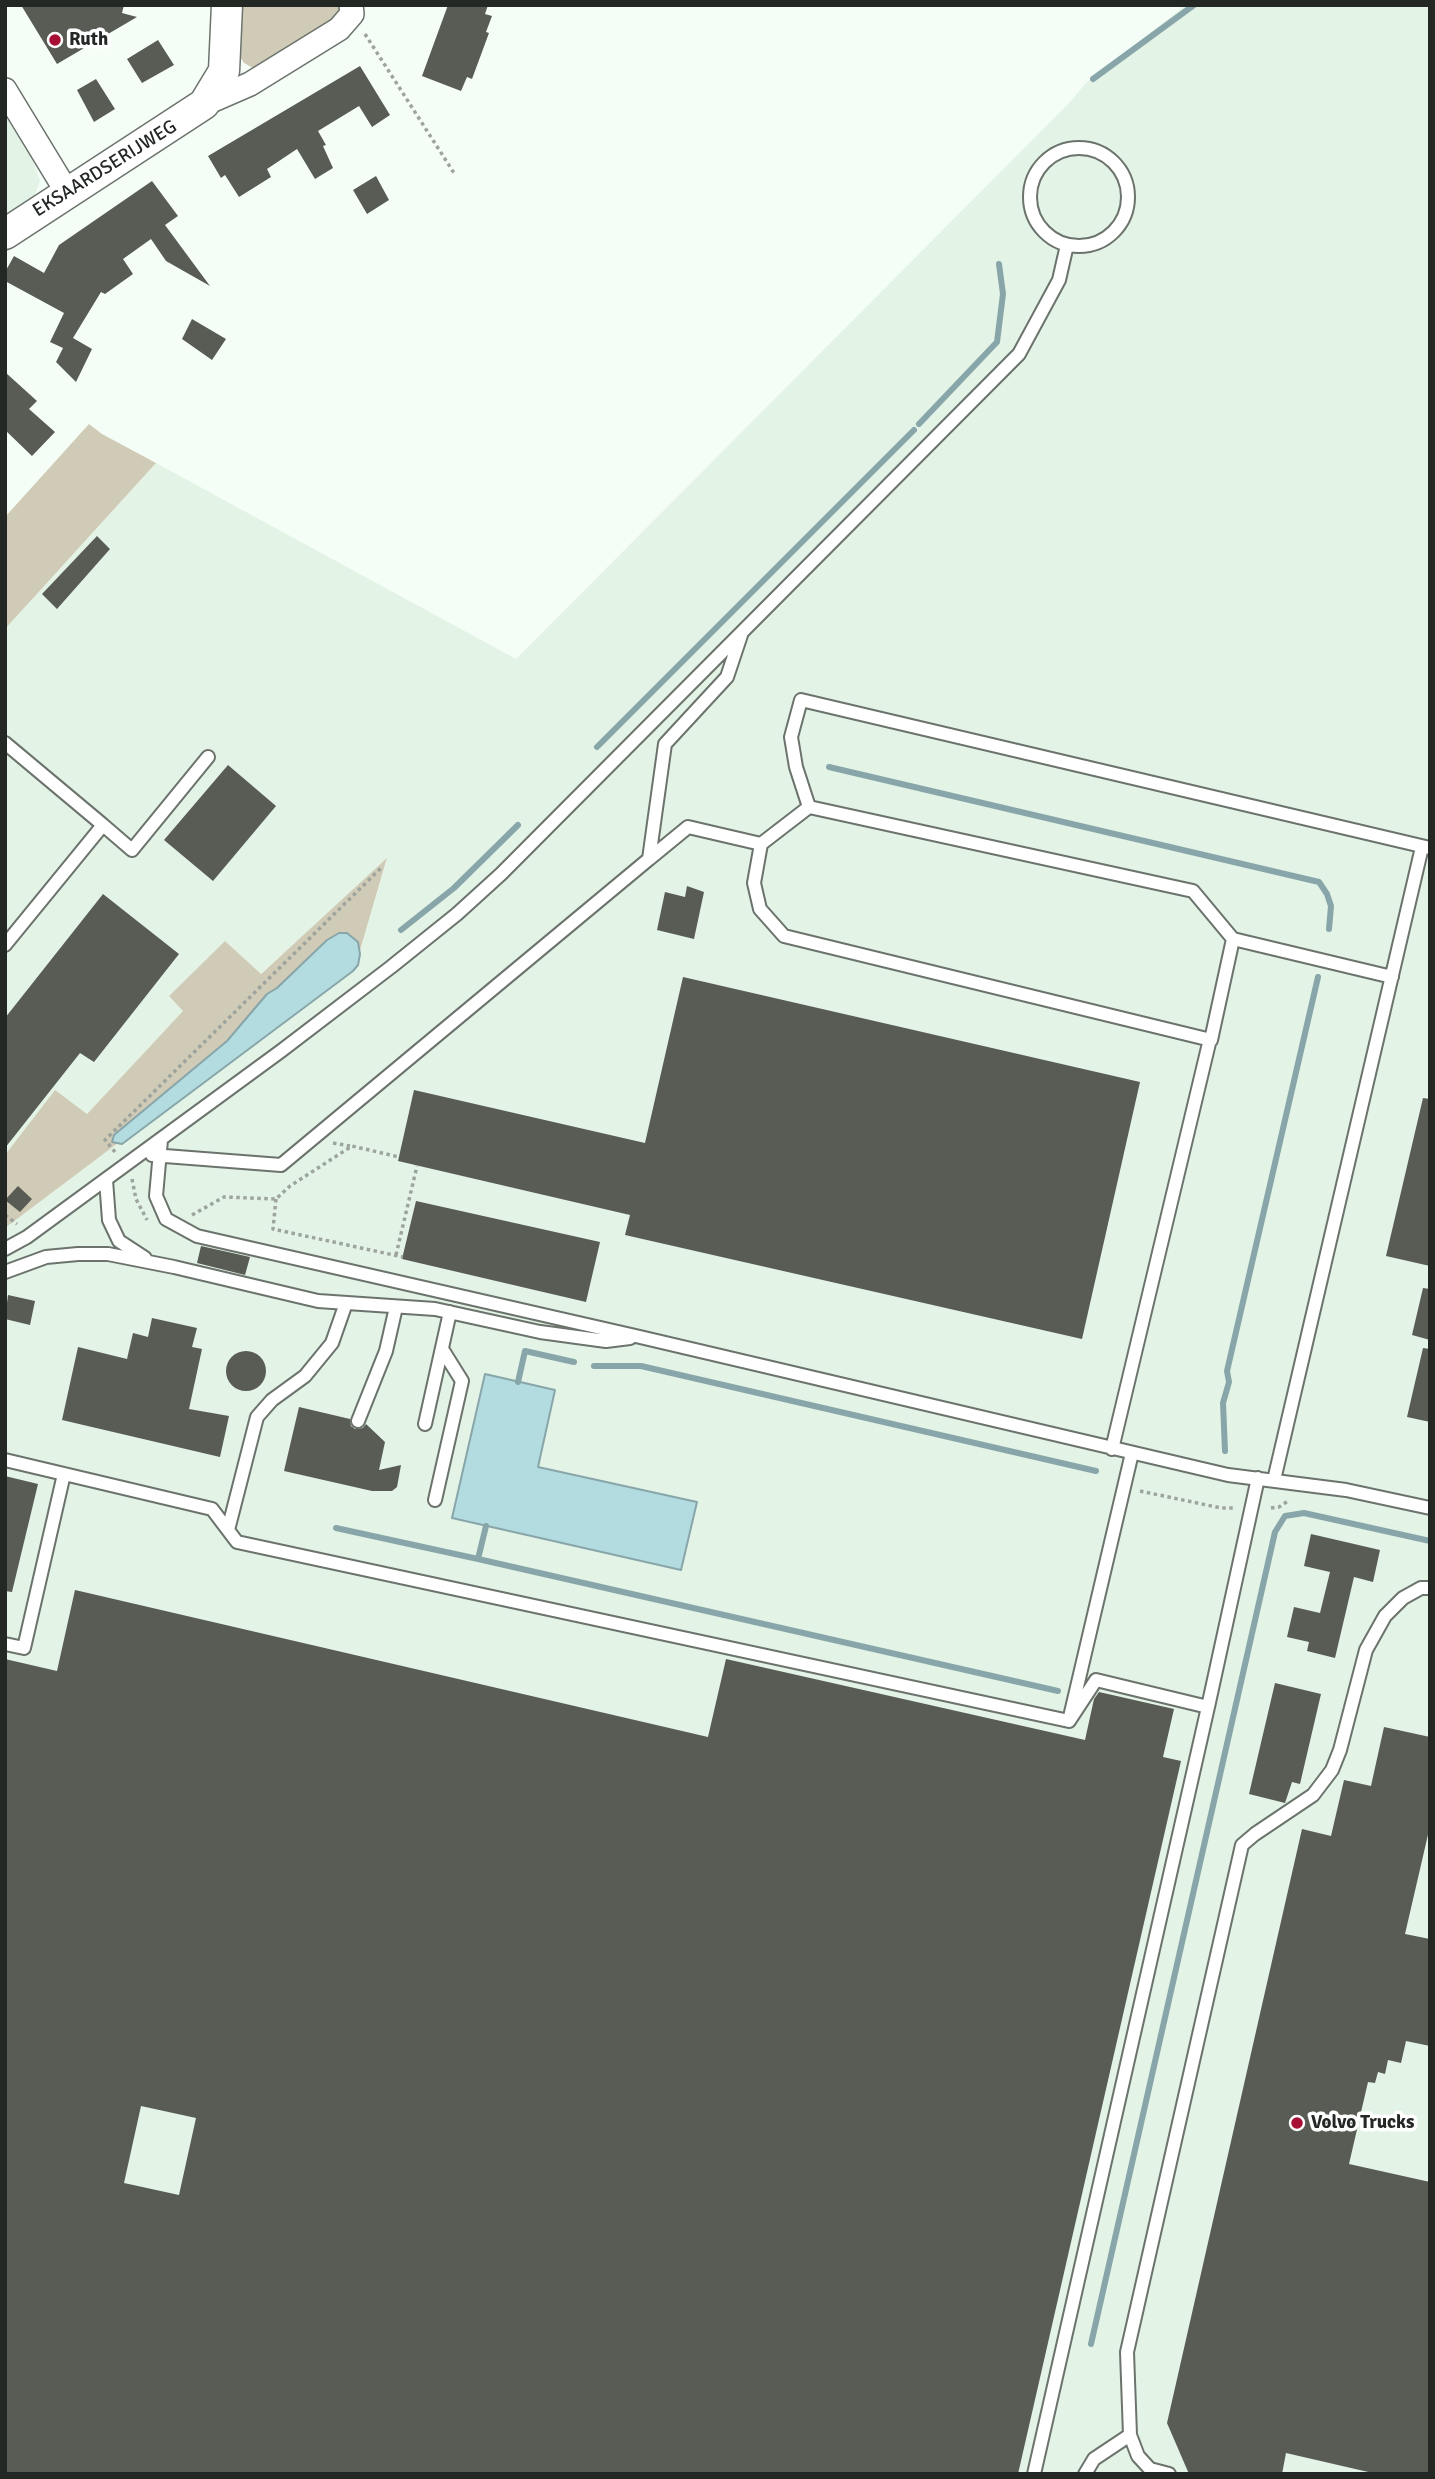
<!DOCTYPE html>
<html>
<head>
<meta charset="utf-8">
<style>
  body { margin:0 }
  #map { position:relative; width:1435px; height:2479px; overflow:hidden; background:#f5fef6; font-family:Signika,sans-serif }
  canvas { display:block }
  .frame { position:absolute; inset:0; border:7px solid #242825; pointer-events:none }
</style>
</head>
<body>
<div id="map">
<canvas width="1435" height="2479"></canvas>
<div class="frame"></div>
</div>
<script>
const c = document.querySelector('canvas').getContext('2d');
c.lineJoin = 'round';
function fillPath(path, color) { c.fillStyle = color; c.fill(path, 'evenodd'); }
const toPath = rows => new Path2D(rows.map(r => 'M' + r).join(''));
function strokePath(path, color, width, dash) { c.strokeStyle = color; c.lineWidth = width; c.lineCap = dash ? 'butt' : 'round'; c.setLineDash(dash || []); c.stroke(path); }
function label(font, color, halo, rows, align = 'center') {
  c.font = font + ' Signika,sans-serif'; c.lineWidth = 7; c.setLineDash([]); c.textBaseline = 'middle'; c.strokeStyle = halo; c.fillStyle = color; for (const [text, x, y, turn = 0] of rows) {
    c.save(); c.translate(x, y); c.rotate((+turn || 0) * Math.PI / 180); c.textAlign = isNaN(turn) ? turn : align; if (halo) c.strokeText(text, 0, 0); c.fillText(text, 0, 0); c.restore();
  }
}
fillPath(toPath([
  [1186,5,1430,5,1430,2474,5,2474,5,1228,356,964,387,860,260,974,225,941,169,996,184,1010,87,1114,55,1091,5,1155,5,629,156,463,516,659,1070,102,1086,83],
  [5,115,31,156,40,181,34,197,5,215]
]), '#e3f3e6');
fillPath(toPath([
  [241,5,341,5,338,19,263,67,253,68,244,63,239,55],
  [89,424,102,434,156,463,5,629,5,517],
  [387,858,356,964,5,1228,5,1155,55,1090,87,1114,183,1011,169,996,225,941,261,974]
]), '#d0cbb6');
const water = toPath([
  [339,933,347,933,358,942,360,954,358,965,353,971,122,1144,112,1142,114,1135,227,1041,267,994,277,988,327,940,339,933],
  [485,1374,555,1390,538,1467,697,1502,681,1570,452,1518,485,1374]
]);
fillPath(water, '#b3dce1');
strokePath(water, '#88a6a9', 2);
strokePath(toPath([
  [1093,79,1194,5],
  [919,424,997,342,1003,294,999,264],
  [597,747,914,430],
  [829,767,1319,882,1327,894,1331,906,1329,929],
  [401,930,454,888,518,825],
  [594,1366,641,1366,1096,1471],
  [518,1382,525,1351,574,1362],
  [1225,1451,1223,1403,1229,1382,1227,1371,1318,977],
  [486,1526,478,1559,1058,1691],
  [336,1528,478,1559],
  [1091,2344,1275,1532,1285,1516,1304,1513,1430,1541]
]), '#88a6a9', 6);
fillPath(toPath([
  [21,5,124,5,122,13,137,17,57,64],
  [448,5,488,5,485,14,492,16,486,32,489,33,472,79,467,77,461,91,422,76],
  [158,40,174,65,142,83,127,59],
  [360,66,390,115,372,127,359,106,318,131,326,145,323,146,333,168,315,179,297,149,267,169,271,177,239,197,225,175,221,178,208,156],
  [96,79,115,109,94,122,77,90],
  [376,176,389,200,367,214,353,190],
  [152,181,178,216,165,225,210,286,166,261,151,239,123,259,133,274,105,294,101,292,73,338,92,349,76,382,56,362,63,348,50,342,64,313,5,281,5,272,14,256,44,273,59,245],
  [192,319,226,339,212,360,182,339],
  [5,372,37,401,29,409,55,432,32,456,5,430],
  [97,536,110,549,57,609,42,594],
  [228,765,276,806,213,881,164,840],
  [687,886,704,892,694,939,657,930,665,892,685,897],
  [103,894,179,954,94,1062,80,1053,5,1148,5,1018],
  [683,977,1140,1082,1082,1339,625,1235,630,1215,398,1161,414,1090,645,1143],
  [1423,1098,1430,1099,1430,1266,1386,1256],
  [18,1186,32,1199,20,1212,5,1200],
  [416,1201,600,1242,586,1302,402,1259],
  [201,1246,250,1257,245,1275,197,1263],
  [1423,1288,1430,1289,1430,1340,1412,1335],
  [8,1295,35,1301,30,1325,5,1319],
  [152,1318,197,1328,192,1347,202,1349,189,1409,229,1416,220,1457,62,1420,78,1347,127,1359,133,1333,148,1337],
  [1423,1348,1430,1349,1430,1422,1407,1417],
  '226 1371a20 20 0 1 1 40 0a20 20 0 1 1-40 0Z',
  [299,1407,350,1419,351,1426,355,1429,363,1428,366,1424,385,1442,379,1470,401,1465,397,1487,392,1491,372,1491,284,1471],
  [5,1476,38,1484,12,1592,5,1591],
  [1311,1534,1380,1550,1373,1582,1354,1577,1335,1658,1307,1651,1309,1642,1287,1637,1294,1607,1320,1613,1330,1572,1304,1566],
  [75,1590,708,1737,726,1659,1085,1740,1094,1699,1099,1692,1174,1709,1163,1757,1181,1761,1018,2474,5,2474,5,1659,57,1671],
  [141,2106,196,2118,179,2195,124,2183],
  [1275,1683,1321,1694,1300,1784,1292,1782,1285,1803,1249,1794],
  [1384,1727,1430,1737,1430,1826,1405,1934,1430,1939,1430,2046,1406,2041,1401,2063,1388,2060,1385,2074,1378,2072,1375,2083,1368,2082,1349,2164,1430,2182,1430,2474,1377,2474,1286,2453,1282,2474,1189,2474,1167,2423,1302,1829,1331,1836,1344,1780,1371,1786]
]), '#595c54');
const service = toPath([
  '1030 197a49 49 0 1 1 98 0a49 49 0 1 1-98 0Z',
  [5,743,103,825,5,945],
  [809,807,796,767,791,737,801,700,1430,848],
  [103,825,132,850,208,757],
  [649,859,688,827,761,844,754,883,760,909,784,936,1211,1040,1233,939,1193,891,809,807,761,844],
  [1233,939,1392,977],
  [161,1140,156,1196,166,1219,197,1236,640,1337,1228,1475,1346,1490,1430,1508],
  [152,1155,281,1165,649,859,665,744,727,677,741,635],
  [106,1180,109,1220,119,1241,145,1258],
  [5,1249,27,1237,281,1051,391,967,457,914,501,874,1019,354,1059,280,1067,245],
  [5,1272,46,1257,78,1254,108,1254,174,1267,318,1301,435,1309,540,1332,606,1341,630,1338],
  [358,1421,386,1351,396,1307],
  [425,1424,450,1312],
  [1112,1449,1210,1039],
  [5,1460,212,1509,237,1542,1069,1721],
  [1274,1480,1422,847],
  [435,1500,462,1381,442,1349],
  [228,1530,257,1417,272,1400,305,1376,332,1343,346,1303],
  [5,1644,24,1648,64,1474],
  [1208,1707,1258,1478],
  [1034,2474,1208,1707,1096,1680,1069,1721,1132,1453],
  [1085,2474,1094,2459,1130,2435],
  [1169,2474,1150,2469,1138,2456,1130,2435,1127,2352,1242,1845,1255,1834,1313,1795,1332,1770,1340,1750,1366,1650,1385,1616,1403,1598,1421,1588,1430,1588]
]);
const minor = toPath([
  [5,90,67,192],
  [204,104,250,84,339,29,352,14,351,5]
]);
const tertiary = toPath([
  [5,234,204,104,224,71,227,5]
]);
strokePath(service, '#6b736c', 16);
strokePath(minor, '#6b736c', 26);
strokePath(tertiary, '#6b736c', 33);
strokePath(toPath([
  [365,34,454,173],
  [333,1143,350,1146],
  [115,1152,105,1140,382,867],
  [132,1179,136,1199,147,1220],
  [276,1199,273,1229,403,1257],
  [5,1215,17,1224],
  [192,1215,224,1197,276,1199,290,1186,352,1146,399,1157],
  [396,1255,417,1166],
  [1140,1491,1221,1508,1233,1508],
  [1271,1508,1279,1507,1288,1501]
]), '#9da49e', 3.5, [3.5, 3.5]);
strokePath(service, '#fff', 12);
strokePath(minor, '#fff', 23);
strokePath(tertiary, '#fff', 30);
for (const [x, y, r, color] of [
  [55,40,7,"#a80f34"],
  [1297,2123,7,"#a80f34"]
]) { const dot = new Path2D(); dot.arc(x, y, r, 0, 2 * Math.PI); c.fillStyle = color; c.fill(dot); strokePath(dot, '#fff', 2.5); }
label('bold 19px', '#242825', '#fff', [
  ["Ruth",69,40],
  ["Volvo Trucks",1311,2123]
], 'left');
label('19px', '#242825', '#fff', [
  ["EKSAARDSERIJWEG",105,169,-32]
]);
</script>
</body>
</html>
